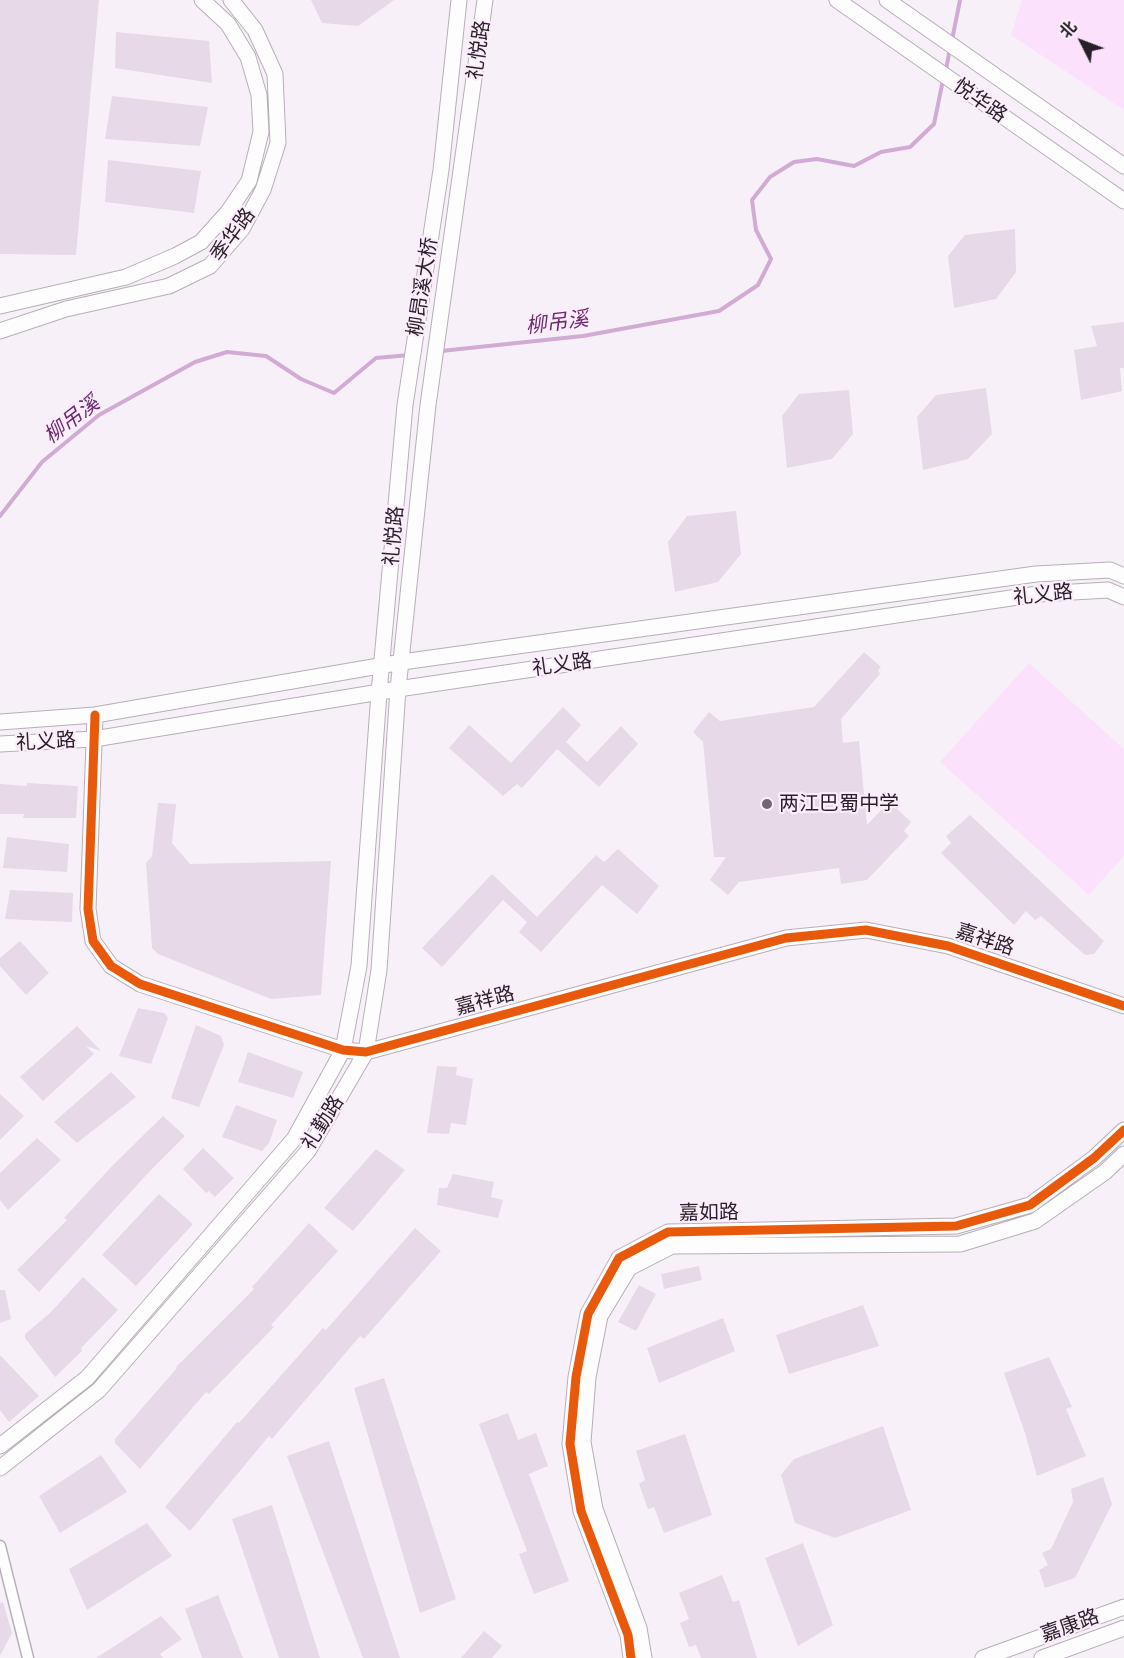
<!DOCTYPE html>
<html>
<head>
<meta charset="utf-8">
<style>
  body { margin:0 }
  #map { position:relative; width:1124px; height:1658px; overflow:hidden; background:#f8f0f8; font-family:Cabin,"Noto Sans SC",sans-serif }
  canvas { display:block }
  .north { position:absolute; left:1052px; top:12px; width:60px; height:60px; -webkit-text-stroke:4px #fcedfc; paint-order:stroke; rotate:312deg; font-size:16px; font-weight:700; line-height:24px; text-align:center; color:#281f28 }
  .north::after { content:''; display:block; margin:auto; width:21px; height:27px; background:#281f28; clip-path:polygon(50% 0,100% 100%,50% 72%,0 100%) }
</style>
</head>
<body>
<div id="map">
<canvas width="1124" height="1658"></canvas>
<div class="north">北</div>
</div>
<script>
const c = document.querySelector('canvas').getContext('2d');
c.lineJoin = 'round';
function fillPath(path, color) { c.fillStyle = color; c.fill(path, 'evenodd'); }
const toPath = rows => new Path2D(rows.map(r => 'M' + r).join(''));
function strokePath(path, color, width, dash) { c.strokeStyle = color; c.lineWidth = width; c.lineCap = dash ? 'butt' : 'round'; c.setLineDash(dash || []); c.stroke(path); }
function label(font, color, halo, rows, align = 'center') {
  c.font = font + ' Cabin,"Noto Sans SC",sans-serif'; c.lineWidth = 4.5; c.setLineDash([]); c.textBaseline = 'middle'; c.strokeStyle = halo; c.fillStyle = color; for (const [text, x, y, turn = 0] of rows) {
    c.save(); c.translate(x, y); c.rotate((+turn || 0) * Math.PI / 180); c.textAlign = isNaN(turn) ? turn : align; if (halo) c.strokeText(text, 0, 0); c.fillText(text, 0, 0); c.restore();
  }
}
fillPath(toPath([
  [1022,0,1124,0,1124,110,1011,35],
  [1029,663,1124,749,1124,856,1089,895,940,762]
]), '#fbe1fc');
strokePath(toPath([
  [952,40,960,0],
  [946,70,950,48],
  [441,351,583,336,719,311,758,285,771,259,756,230,752,200,770,177,794,162,817,159,854,166,881,152,910,147,934,124,943,80],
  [0,516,42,462,99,415,195,362,227,352,266,356,301,379,334,393,376,358,409,355]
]), '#d2abd4', 4);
fillPath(toPath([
  [0,0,99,0,76,255,0,254],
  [311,0,394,0,358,26,322,23],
  [116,32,209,41,212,83,115,68],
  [112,96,208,107,200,146,105,139],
  [108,160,201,171,194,213,105,202],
  [1015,229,1016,272,996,299,954,308,948,256,965,235],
  [1124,322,1124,368,1120,368,1122,391,1081,400,1074,350,1097,346,1091,326],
  [986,388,992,434,968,459,923,470,917,417,936,395],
  [849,390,853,434,832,459,787,468,782,416,799,394],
  [736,511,741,554,718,582,675,592,668,542,687,516],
  [864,652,881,667,878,670,880,674,841,719,843,743,859,741,867,825,886,805,890,809,894,806,911,822,904,831,909,836,867,880,841,884,839,868,739,882,728,895,710,880,726,857,714,857,703,742,693,732,709,712,720,721,814,707],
  [563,707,581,725,566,742,587,762,621,726,638,744,599,787,557,749,522,788,517,784,503,796,449,748,469,725,511,763],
  [27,783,78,786,76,818,23,818,24,814,0,814,0,784,27,786],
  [158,803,176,804,172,843,190,864,331,861,321,995,271,999,158,954,152,948,146,863,152,856],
  [970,815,1104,941,1094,954,1085,955,1041,916,1035,920,1026,911,1014,925,941,853,951,843,946,836],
  [7,837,69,844,67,872,3,868],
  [618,849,659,886,637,914,602,885,541,952,519,932,527,922,503,900,442,967,422,948,492,874,537,917,596,855,604,862],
  [10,890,73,893,72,922,5,919],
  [20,941,49,973,26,995,0,966,0,958],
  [138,1008,164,1013,168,1018,151,1064,119,1056],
  [196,1025,221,1036,224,1045,199,1107,171,1098],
  [77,1026,101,1051,86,1046,94,1054,43,1101,20,1077],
  [248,1052,303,1072,293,1098,238,1082],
  [437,1066,457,1067,456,1075,473,1079,466,1125,451,1123,449,1134,427,1133],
  [111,1072,136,1097,77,1143,54,1122],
  [0,1094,24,1116,0,1140],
  [236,1105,277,1120,269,1143,262,1151,222,1137],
  [163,1116,185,1136,150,1171,39,1292,17,1270,67,1220,64,1218,114,1164],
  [37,1138,61,1160,8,1210,0,1200,0,1173],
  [203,1148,234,1178,215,1197,209,1191,206,1193,183,1169],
  [376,1149,405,1170,353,1231,324,1208],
  [453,1174,494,1182,491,1197,503,1200,498,1218,437,1205,439,1188,447,1188],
  [159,1194,193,1224,136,1286,102,1255],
  [309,1223,338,1251,271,1325,274,1327,209,1394,206,1392,140,1469,115,1443,115,1439,177,1368,176,1367,254,1289,252,1287],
  [415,1228,441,1251,364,1339,360,1336,272,1439,269,1436,190,1531,165,1507,237,1422,239,1423,323,1328,326,1330],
  [699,1266,702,1280,664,1289,661,1274],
  [83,1277,118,1310,81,1348,82,1351,55,1377,25,1338,25,1334,50,1313],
  [639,1285,656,1294,636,1331,618,1322],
  [0,1290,5,1290,11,1319,0,1323],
  [863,1305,879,1346,789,1374,776,1335],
  [723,1318,735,1351,659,1383,647,1348],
  [0,1355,39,1396,9,1422,0,1410],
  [1049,1357,1072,1407,1066,1409,1086,1456,1037,1476,1025,1433,1004,1373],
  [384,1378,456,1599,420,1613,354,1388],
  [508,1413,518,1440,536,1433,548,1466,529,1474,569,1581,534,1594,519,1554,527,1551,479,1424],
  [883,1426,911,1510,835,1538,795,1523,781,1475,794,1459],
  [685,1434,712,1515,664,1533,654,1507,648,1509,639,1484,645,1480,636,1451],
  [329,1441,400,1658,363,1658,287,1456],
  [101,1455,127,1492,60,1533,39,1496],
  [1103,1477,1112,1504,1075,1578,1045,1588,1039,1570,1048,1565,1042,1553,1051,1549,1073,1502,1071,1489],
  [272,1505,320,1658,279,1658,232,1519],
  [147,1523,172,1556,87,1610,69,1569],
  [803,1543,833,1625,798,1646,765,1558],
  [722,1575,733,1602,739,1600,757,1658,701,1658,696,1645,689,1647,680,1623,689,1619,679,1593],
  [218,1595,243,1658,202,1658,185,1609],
  [3,1602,12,1633,0,1656,0,1603],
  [161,1616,182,1639,160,1654,163,1658,96,1658],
  [484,1631,502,1646,492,1658,461,1658]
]), '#e7d9e7');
const street = toPath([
  [0,1546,28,1658]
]);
const secondary = toPath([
  [837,0,1124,201],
  [887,0,1124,166],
  [0,306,126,277,175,256,201,242,228,212,249,181,261,132,259,95,248,57,228,24,202,0],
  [0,331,66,309,169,286,210,266,242,229,263,190,278,143,275,74,255,30,231,0],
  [95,715,88,909,93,941,111,966,140,984,343,1050,366,1052,786,938,866,930,948,946,1124,1006],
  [0,722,95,715,402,662,1036,574,1110,570,1124,576],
  [0,744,94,739,398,689,1038,594,1108,590,1124,597],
  [0,1446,87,1378,294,1139,343,1050,359,966,379,693,405,405,441,170,459,0],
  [0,1468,99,1390,308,1151,366,1052,379,970,398,689,428,405,485,0],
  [631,1658,628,1635,581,1511,570,1444,576,1377,588,1314,619,1258,668,1232,956,1226,1030,1205,1094,1158,1124,1130],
  [644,1658,639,1628,595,1509,583,1442,588,1377,600,1316,629,1268,672,1246,960,1244,1035,1221,1105,1172,1124,1154],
  [983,1658,1124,1607],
  [1042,1658,1124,1628]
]);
strokePath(street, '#b7afb7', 13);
strokePath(secondary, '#b7afb7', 17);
strokePath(street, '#fefdfe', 10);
strokePath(secondary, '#fefdfe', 15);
strokePath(toPath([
  [95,715,88,909,93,941,111,966,140,984,343,1050,366,1052,786,938,866,930,948,946,1124,1006],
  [631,1658,628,1635,581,1511,570,1444,576,1377,588,1314,619,1258,668,1232,956,1226,1030,1205,1094,1158,1124,1130]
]), '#e8590c', 9);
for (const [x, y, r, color] of [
  [767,804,6,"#716871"]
]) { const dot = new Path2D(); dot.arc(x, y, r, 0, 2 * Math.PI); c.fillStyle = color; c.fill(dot); strokePath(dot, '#fcedfc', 2); }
label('20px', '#281f28', '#fcedfc', [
  ["礼悦路",479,50,-82],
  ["悦华路",980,101,35],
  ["季华路",233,235,-54],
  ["柳昂溪大桥",423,287,-81],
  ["礼悦路",394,536,-85],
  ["礼义路",1043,595,-6],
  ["礼义路",562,665,-8],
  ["礼义路",46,742,-3],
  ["嘉祥路",985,940,18],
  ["嘉祥路",485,1001,-15],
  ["礼勤路",323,1123,-58],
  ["嘉如路",709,1213,-1],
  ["嘉康路",1070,1626,-20]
]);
label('20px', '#281f28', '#fcedfc', [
  ["两江巴蜀中学",779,804]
], 'left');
label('italic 21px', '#6b2c6f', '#fcedfc', [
  ["柳吊溪",557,323,-7],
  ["柳吊溪",72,420,-37]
]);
</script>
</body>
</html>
